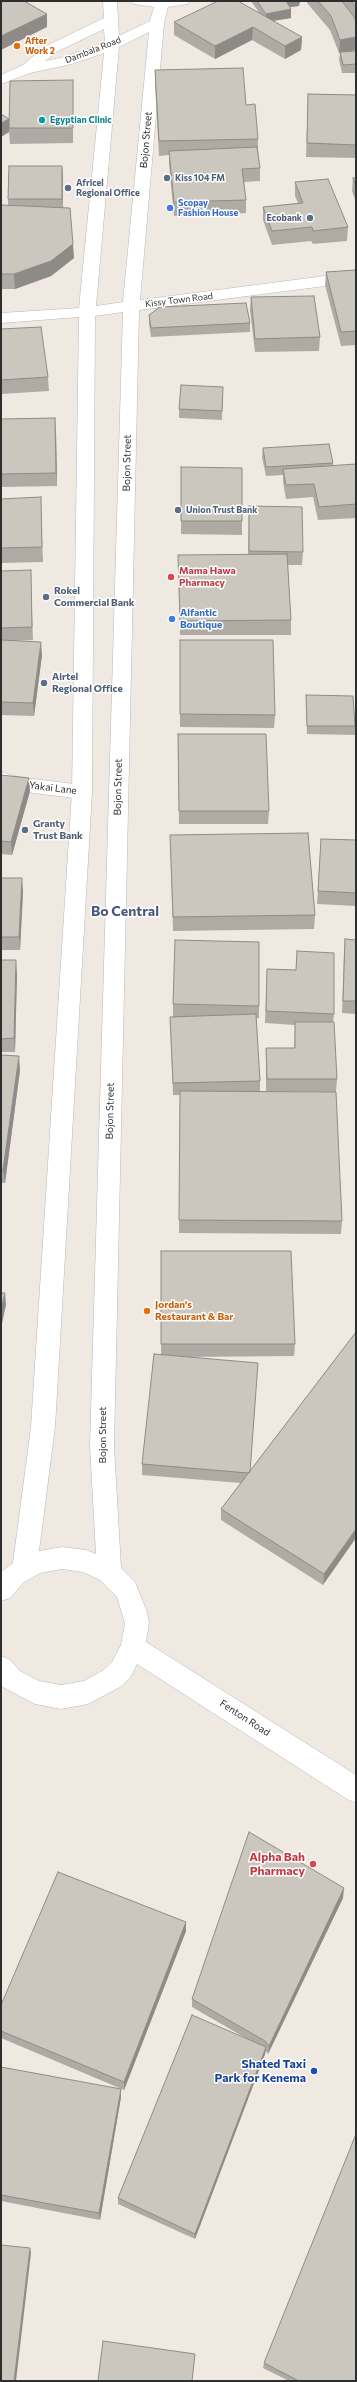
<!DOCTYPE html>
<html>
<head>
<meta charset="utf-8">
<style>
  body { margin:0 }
  #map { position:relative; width:357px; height:2382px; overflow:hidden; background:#efe9e1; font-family:Commissioner,sans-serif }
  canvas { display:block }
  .frame { position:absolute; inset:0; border:2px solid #2e2e2e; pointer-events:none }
</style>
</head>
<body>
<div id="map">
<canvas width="357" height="2382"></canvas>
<div class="frame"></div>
</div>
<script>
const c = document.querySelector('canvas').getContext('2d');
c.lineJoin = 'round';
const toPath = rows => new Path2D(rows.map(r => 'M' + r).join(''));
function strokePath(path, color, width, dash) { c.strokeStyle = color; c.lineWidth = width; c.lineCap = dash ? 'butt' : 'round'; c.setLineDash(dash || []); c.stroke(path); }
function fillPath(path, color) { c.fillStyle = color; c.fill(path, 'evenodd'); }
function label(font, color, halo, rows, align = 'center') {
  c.font = font + ' Commissioner,sans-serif'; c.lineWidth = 3; c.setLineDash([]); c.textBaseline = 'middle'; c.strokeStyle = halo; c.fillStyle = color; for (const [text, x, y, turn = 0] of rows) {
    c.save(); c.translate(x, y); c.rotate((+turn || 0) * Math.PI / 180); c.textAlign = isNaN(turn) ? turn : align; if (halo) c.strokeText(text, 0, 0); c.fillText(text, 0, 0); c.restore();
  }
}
const street = toPath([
  [1,772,18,777,82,785,89,787,92,792,89,797,82,799,18,791,1,786,1,772]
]);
const secondary = toPath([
  [103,1,117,1,119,36,150,21,154,7,134,4,132,1,190,1,188,4,168,7,164,23,140,300,356,272,356,282,139,310,114,1446,121,1568,135,1582,147,1612,149,1623,146,1642,356,1775,356,1803,347,1799,137,1664,130,1678,120,1687,88,1704,61,1709,35,1704,1,1686,1,1656,10,1660,20,1671,39,1681,61,1685,84,1681,102,1671,112,1662,121,1645,125,1623,117,1597,100,1580,83,1572,62,1569,40,1573,23,1583,10,1598,1,1601,1,1572,13,1563,31,1427,72,792,79,317,1,323,1,313,79,308,104,53,72,64,30,73,1,84,1,75,23,65,44,47,104,18,103,1],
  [104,29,105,43,64,57,45,61,54,53,104,29],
  [149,32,123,302,96,306,119,47,149,32],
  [123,312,90,1446,96,1554,86,1550,62,1547,39,1551,55,1427,92,792,95,316,123,312]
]);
strokePath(street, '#b4b7c1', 1);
strokePath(secondary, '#b4b7c1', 1);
fillPath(street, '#fff');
fillPath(secondary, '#fff');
fillPath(toPath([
  [251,1,300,1,299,6,290,7,291,18,273,21,302,37,301,50,285,59,252,40,215,59,174,35,174,22,260,14],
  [307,1,356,1,356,50,348,51,356,51,356,73,342,73,339,60,340,53,339,53,330,30,307,3],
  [155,70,246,105,258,139,258,150,260,168,260,181,244,182,246,200,246,213,174,216,169,164,169,155,159,156,155,84],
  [308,94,356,95,356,158,306,157],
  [73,96,73,143,10,144,9,132,1,137,9,119,9,124],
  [62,166,63,179,63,207,74,258,51,276,15,289,1,289,1,205,8,206,8,199],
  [353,178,356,178,356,202,352,191],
  [295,182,348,227,347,241,313,244,311,241,272,245,263,220,263,207,298,203,295,196],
  [356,270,356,345,341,346,325,285,326,272],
  [251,297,320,337,319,351,255,352,250,310],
  [149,315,250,323,250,332,151,337,149,324],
  [1,329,48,377,49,391,1,394],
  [223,396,222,420,179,418,179,409],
  [1,419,56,431,57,486,1,487],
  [263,448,333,463,333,466,356,464,356,518,318,520,313,497,286,499,283,482,283,475,266,476,262,457],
  [181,467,242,521,242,535,181,534],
  [1,499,41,512,43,562,1,563],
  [249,506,303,552,302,565,288,565,291,620,291,635,180,635,178,555,248,555],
  [1,571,31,583,33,640,10,641,42,655,34,716,1,715],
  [180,640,275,715,274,728,180,727],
  [306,695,355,726,355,735,307,734,306,704],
  [178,734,269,811,268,824,179,824],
  [1,775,29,778,30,791,12,855,1,854],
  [170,835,315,915,314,929,173,931],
  [321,839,356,840,356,906,317,904],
  [1,878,23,891,20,950,1,950],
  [345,939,356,940,356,1014,342,1013,344,952],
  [297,951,334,1014,333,1022,337,1079,336,1092,266,1091,266,1048,294,1048,295,1025,265,1023,267,969,296,970],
  [1,960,17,974,15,1052,1,1052],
  [173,1004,259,1006,259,1018,256,1018,260,1081,260,1091,342,1221,341,1234,179,1233,180,1095,173,1095,170,1017,173,1017],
  [1,1055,20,1070,5,1183,1,1183],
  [161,1251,295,1344,294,1356,188,1357,250,1471,356,1332,323,1585,221,1520,221,1509,241,1483,142,1475,142,1464,161,1354],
  [343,1898,268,2054,266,2051,265,2054,195,2239,118,2204,118,2198,249,2040,192,2007,192,1999],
  [186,1922,186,1931,124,2090,1,2038,1,2005],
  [1,2067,121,2097,100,2220,1,2201],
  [264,2363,356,2381,289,2381,263,2368]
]), '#afaba4');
fillPath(toPath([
  [285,1,300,1,299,6,284,8],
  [291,9,291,18,266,22,266,14],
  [47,14,47,27,1,50,1,36],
  [253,27,252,40,215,59,215,46],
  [302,37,301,50,285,59,285,46],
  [356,37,356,50,339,53,340,40],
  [9,119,9,132,1,137,1,123],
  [62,166,63,179,62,213],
  [73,244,74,258,51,276,15,289,14,274],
  [55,418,56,431,57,486,56,473],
  [41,642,42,655,34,716,33,703],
  [29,778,30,791,12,855,11,842],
  [22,878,23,891,20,950,19,937],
  [16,960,17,974,15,1052,14,1038],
  [19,1056,20,1070,5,1183,3,1170],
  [5,1293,6,1305,1,1328,1,1310],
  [356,1529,356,1538,323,1585,324,1574],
  [344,1888,343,1898,268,2054,269,2046],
  [186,1922,186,1931,124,2090,124,2082],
  [266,2047,265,2054,195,2239,195,2234],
  [121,2089,121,2097,100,2220,99,2213],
  [30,2248,31,2253,16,2381,14,2381]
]), '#8e8b86');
const building = toPath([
  [1,1,24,1,47,14,1,36,1,1],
  [218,1,238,1,302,37,285,46,253,27,215,46,174,22,218,1],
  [257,1,286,1,291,9,266,14,257,1],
  [318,1,342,1,354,17,356,21,356,37,340,40,331,16,318,1],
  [351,1,356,1,356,7,351,1],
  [356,51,356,64,343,65,340,52,356,51],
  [243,68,246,105,255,104,258,139,159,141,155,70,243,68],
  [73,80,73,128,9,128,10,81,73,80],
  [308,94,356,95,356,145,307,143,308,94],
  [1,114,9,119,1,123,1,114],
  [257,147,260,168,242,169,246,200,174,202,169,151,257,147],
  [9,166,62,166,62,199,8,199,9,166],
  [353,178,356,178,356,186,353,178],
  [328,179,348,227,313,231,312,227,272,231,263,207,303,203,295,182,328,179],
  [1,205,70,208,73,244,51,261,14,274,1,274,1,205],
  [356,270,356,331,341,332,326,272,356,270],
  [314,296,320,337,255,339,251,297,314,296],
  [246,303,250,323,151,328,149,315,160,307,246,303],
  [41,327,48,377,1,380,1,329,41,327],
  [181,385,223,387,222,411,179,409,181,385],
  [55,418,56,473,1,474,1,419,55,418],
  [329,444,333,463,266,467,263,448,329,444],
  [356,464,356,504,319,507,314,484,286,485,283,469,356,464],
  [181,467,242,468,242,521,181,521,181,467],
  [41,497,42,547,1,548,1,499,41,497],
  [249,506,302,507,303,552,249,551,249,506],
  [287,554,291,620,180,621,178,555,287,554],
  [31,570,32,627,1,628,1,571,31,570],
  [1,640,41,642,33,703,1,702,1,640],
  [180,640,273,640,275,715,180,714,180,640],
  [306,695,353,696,355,726,307,726,306,695],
  [178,734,266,734,269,811,179,811,178,734],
  [1,775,29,778,11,842,1,841,1,775],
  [308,833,315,915,173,917,170,835,308,833],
  [321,839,356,840,356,893,318,891,321,839],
  [1,878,22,878,19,937,1,937,1,878],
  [345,939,356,940,356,1001,343,1001,345,939],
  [175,940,259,942,259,1006,173,1004,175,940],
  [297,951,334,953,334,1014,266,1011,267,969,296,970,297,951],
  [1,960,16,960,14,1038,1,1039,1,960],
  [256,1014,260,1081,173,1083,170,1017,256,1014],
  [295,1022,334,1022,337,1079,267,1079,266,1048,295,1048,295,1022],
  [1,1055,19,1056,3,1170,1,1170,1,1055],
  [180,1091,336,1092,342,1221,179,1220,180,1091],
  [161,1251,291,1251,295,1344,161,1344,161,1251],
  [1,1293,5,1293,1,1310,1,1293],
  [356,1332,356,1529,324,1574,221,1509,356,1332],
  [154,1354,258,1363,250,1472,248,1473,142,1464,154,1354],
  [249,1832,344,1888,269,2046,265,2041,192,1999,249,1832],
  [58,1872,186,1922,124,2082,1,2031,1,2005,58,1872],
  [192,2015,266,2047,195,2234,118,2198,192,2015],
  [1,2067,121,2089,99,2213,1,2195,1,2067],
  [356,2134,356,2381,299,2381,264,2363,356,2134],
  [1,2245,30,2248,14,2381,1,2381,1,2245],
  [103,2341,195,2354,192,2381,98,2381,103,2341]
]);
fillPath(building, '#cbc7bf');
strokePath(building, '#8e8b86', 1);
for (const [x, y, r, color] of [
  [17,46,4,"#e8710a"],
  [42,120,4,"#0f9aa8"],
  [167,178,4,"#5c6f8a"],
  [68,188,4,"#5c6f8a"],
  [170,208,4,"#3f7fe0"],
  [310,218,4,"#5c6f8a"],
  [178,510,4,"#5c6f8a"],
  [171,577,4,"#e0444e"],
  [46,597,4,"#5c6f8a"],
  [172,619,4,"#3f7fe0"],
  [44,683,4,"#5c6f8a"],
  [25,830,4,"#5c6f8a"],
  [147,1311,4,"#e8710a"],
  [313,1864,4,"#e0444e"],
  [314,2071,4,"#1a4fb4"]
]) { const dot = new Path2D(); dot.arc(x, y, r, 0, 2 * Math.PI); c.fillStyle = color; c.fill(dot); strokePath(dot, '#fff', 1.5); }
label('bold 9px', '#c56008', '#fff', [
  ["After",25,41],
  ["Work 2",25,51]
], 'left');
label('9px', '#2e2e2e', '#fff', [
  ["Dambala Road",93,50,-21],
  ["Kissy Town Road",179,300,-7]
]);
label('bold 9px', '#0d838f', '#fff', [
  ["Egyptian Clinic",50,120]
], 'left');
label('bold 9px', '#4e5e75', '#fff', [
  ["Kiss 104 FM",175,178],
  ["Africel",76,183],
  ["Regional Office",76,193],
  ["Ecobank",302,218,"right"],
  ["Union Trust Bank",186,510]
], 'left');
label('bold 9px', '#366cbe', '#fff', [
  ["Scopay",178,203],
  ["Fashion House",178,213]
], 'left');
label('10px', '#2e2e2e', '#fff', [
  ["Bojon Street",146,140,-85],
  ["Bojon Street",127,463,-89],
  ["Bojon Street",118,787,-89],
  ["Yakai Lane",53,788,7],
  ["Bojon Street",110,1111,-89],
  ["Bojon Street",103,1435,-90],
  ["Fenton Road",245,1718,33]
]);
label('bold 10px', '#be3a42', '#fff', [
  ["Mama Hawa",179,571],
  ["Pharmacy",179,583]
], 'left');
label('bold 10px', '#4e5e75', '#fff', [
  ["Rokel",54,591],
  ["Commercial Bank",54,603],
  ["Airtel",52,677],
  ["Regional Office",52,689],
  ["Granty",33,824],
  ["Trust Bank",33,836]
], 'left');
label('bold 10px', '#366cbe', '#fff', [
  ["Alfantic",180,613],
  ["Boutique",180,625]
], 'left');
label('bold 10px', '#c56008', '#fff', [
  ["Jordan's",155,1305],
  ["Restaurant & Bar",155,1317]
], 'left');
label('bold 12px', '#be3a42', '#fff', [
  ["Alpha Bah",305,1857],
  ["Pharmacy",305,1871]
], 'right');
label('bold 12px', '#164399', '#fff', [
  ["Shated Taxi",306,2064],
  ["Park for Kenema",306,2078]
], 'right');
label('bold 14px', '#4d5680', '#fff', [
  ["Bo Central",125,911]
]);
</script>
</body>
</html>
